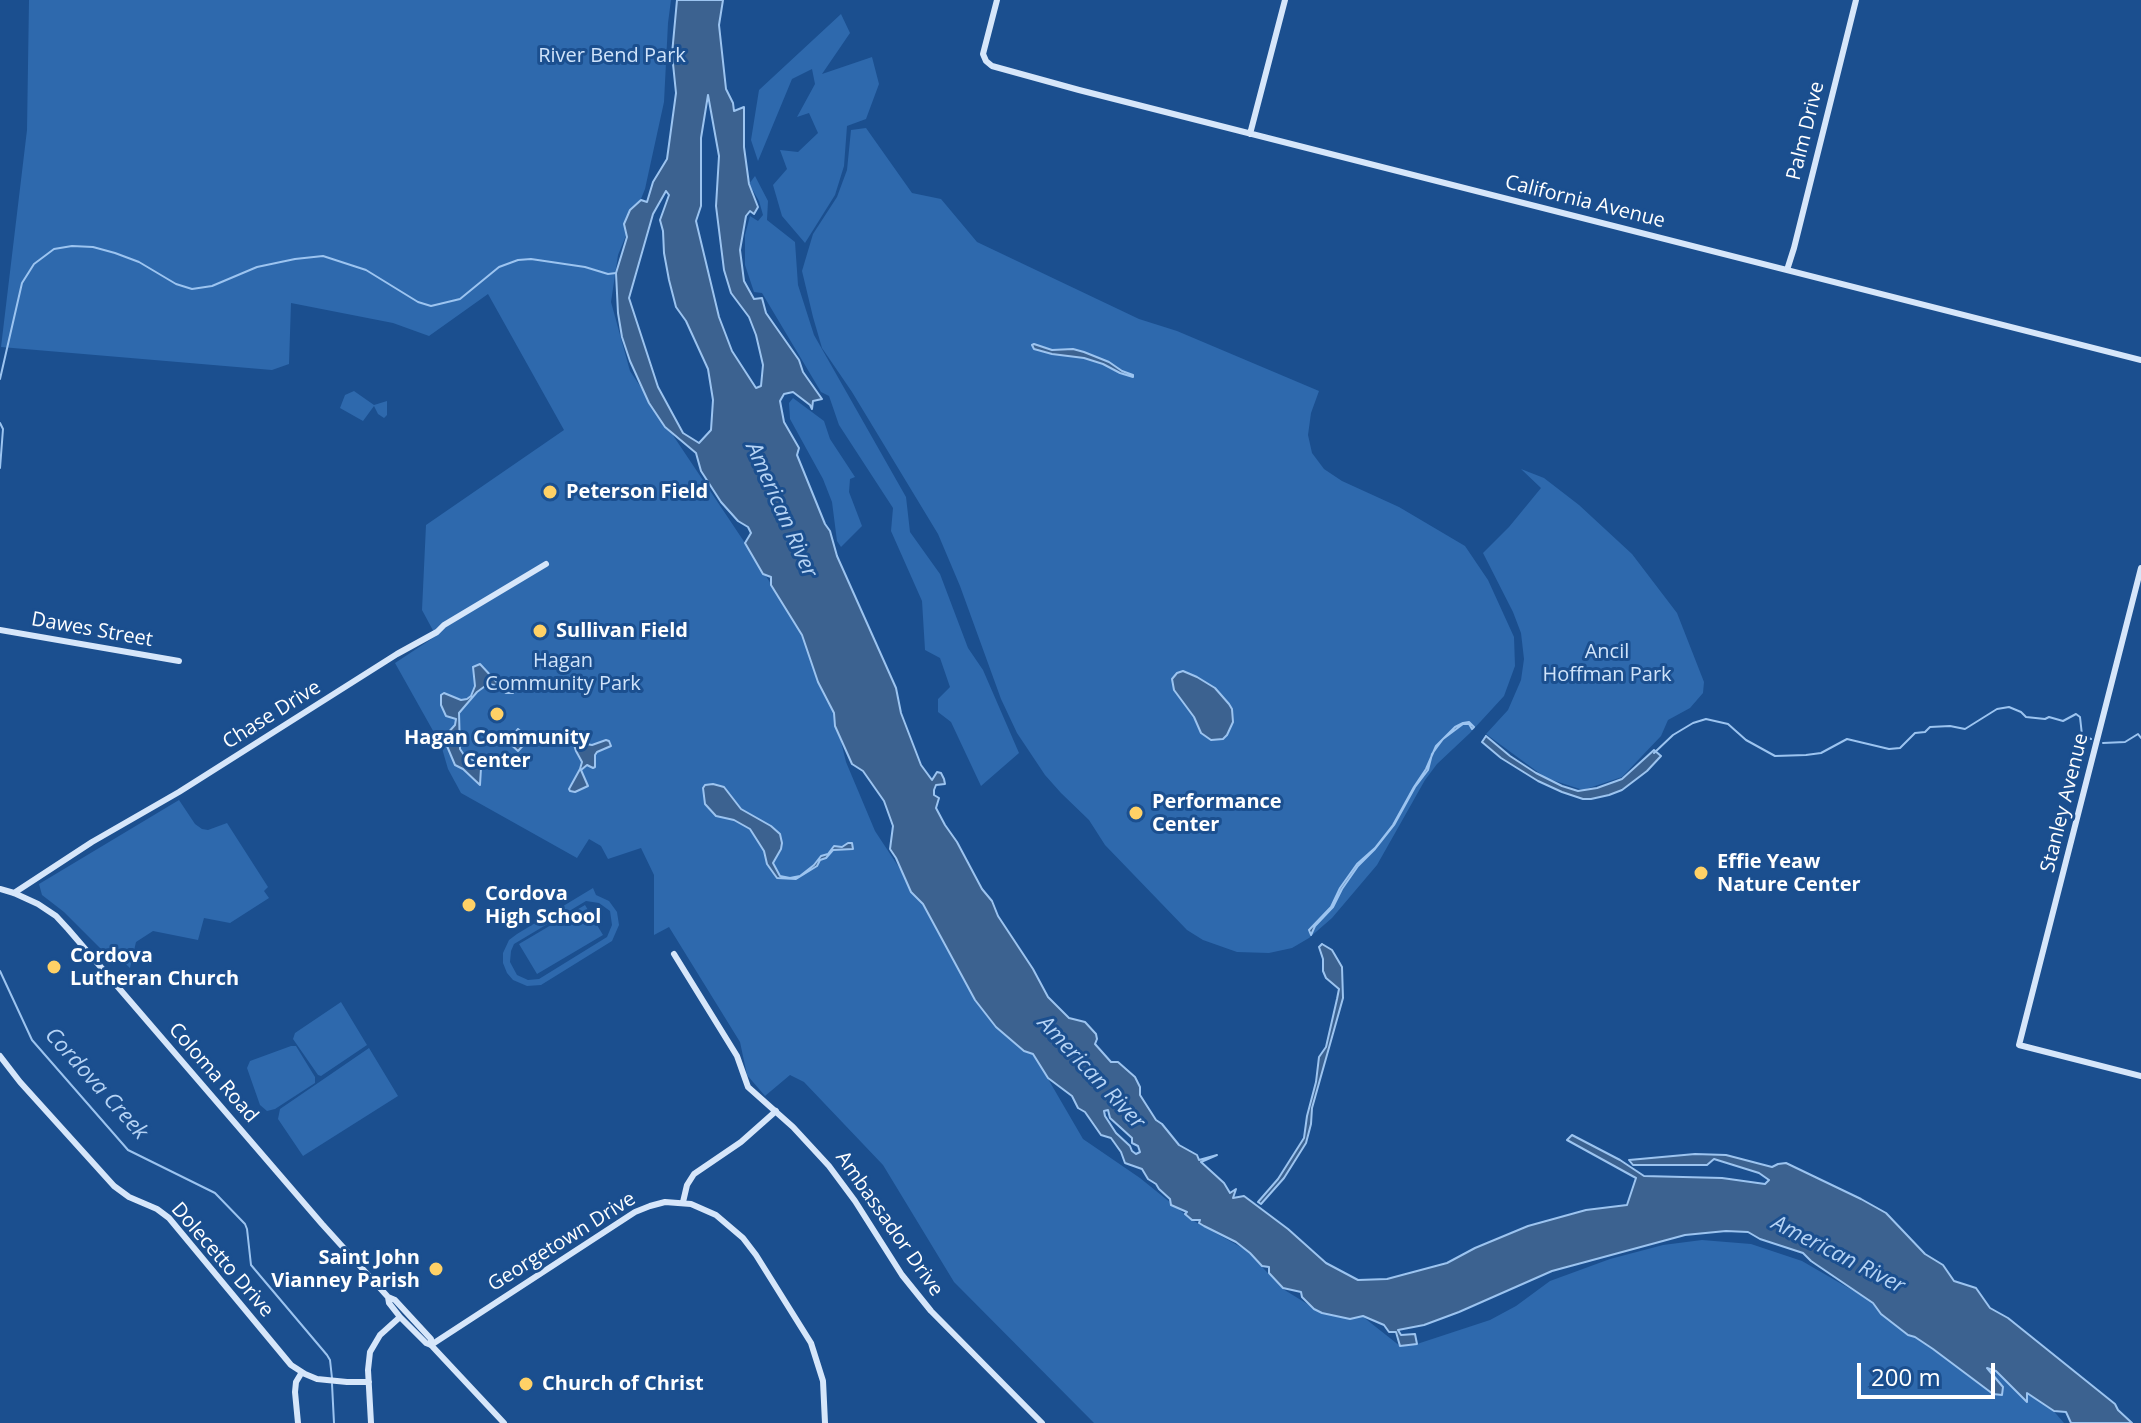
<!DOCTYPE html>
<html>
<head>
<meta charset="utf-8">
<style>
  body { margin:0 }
  #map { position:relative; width:2141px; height:1423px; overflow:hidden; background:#1b4f8f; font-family:"Open Sans",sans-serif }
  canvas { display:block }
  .scale { position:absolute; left:1857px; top:1363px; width:138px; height:36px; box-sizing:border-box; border:4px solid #fff; border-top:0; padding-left:10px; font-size:24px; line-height:28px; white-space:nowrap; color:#fff; -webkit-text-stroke:6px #1b4f8f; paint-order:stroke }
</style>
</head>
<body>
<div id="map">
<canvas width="2141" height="1423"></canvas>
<div class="scale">200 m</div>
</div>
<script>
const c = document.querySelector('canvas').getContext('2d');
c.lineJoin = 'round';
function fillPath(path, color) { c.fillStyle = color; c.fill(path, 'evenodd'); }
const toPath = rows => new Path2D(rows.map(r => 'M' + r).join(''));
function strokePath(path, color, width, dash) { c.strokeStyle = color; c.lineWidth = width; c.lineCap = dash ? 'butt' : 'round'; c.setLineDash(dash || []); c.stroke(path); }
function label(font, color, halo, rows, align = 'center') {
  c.font = font + ' "Open Sans",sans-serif'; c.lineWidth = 6; c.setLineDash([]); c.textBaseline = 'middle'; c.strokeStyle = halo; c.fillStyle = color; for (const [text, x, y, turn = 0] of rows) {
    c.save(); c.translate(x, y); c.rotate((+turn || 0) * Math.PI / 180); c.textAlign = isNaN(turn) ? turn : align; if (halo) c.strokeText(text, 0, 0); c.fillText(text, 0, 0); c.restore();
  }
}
fillPath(toPath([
  [29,0,671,0,668,23,664,102,645,189,618,255,611,302,630,371,745,543,797,625,834,713,846,762,875,831,923,904,975,1000,996,1027,1024,1051,1033,1053,1083,1139,1140,1178,1192,1220,1246,1250,1283,1289,1322,1313,1350,1319,1362,1316,1400,1346,1417,1344,1490,1320,1516,1306,1550,1281,1610,1259,1663,1245,1702,1240,1751,1244,1802,1261,1890,1312,1973,1349,2044,1400,2064,1423,1094,1423,954,1282,883,1165,804,1082,790,1075,765,1096,747,1075,740,1042,669,927,654,935,654,875,641,848,608,859,601,846,589,839,577,858,461,793,448,769,441,745,395,663,436,636,422,610,426,525,564,430,488,294,429,336,393,323,291,303,289,364,272,370,1,347,27,130],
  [841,14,850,33,822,74,872,57,879,84,866,119,847,126,844,166,835,195,805,243,782,216,773,185,787,169,780,150,798,152,818,133,809,113,797,117,815,84,812,69,792,79,758,161,751,140,759,90],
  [866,128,912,193,941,199,977,242,1139,319,1177,331,1319,391,1311,413,1308,435,1312,453,1324,469,1342,481,1399,507,1465,546,1488,580,1514,637,1515,666,1504,696,1470,733,1437,764,1425,780,1377,865,1332,918,1309,938,1292,948,1269,953,1237,952,1203,940,1187,930,1105,845,1089,820,1061,793,1045,775,1017,733,1001,699,960,586,938,534,852,392,822,348,813,317,802,271,813,234,837,197,847,170,851,130],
  [755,176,768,201,767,220,795,242,798,285,814,335,906,497,910,532,940,574,968,648,983,670,1019,753,981,786,951,722,938,712,938,699,950,687,940,658,925,650,922,601,891,531,893,508,839,425,829,396,821,392,762,293,754,292,745,265,745,235,750,216,758,221,763,215,759,201,749,184],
  [354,391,374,405,387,401,387,415,384,418,378,414,374,406,363,421,340,408,345,395],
  [793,398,824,421,830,439,855,477,850,479,849,492,862,526,841,547,837,541,832,502,823,479,790,419,789,403],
  [1521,469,1544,478,1579,505,1632,554,1677,613,1704,682,1703,693,1690,708,1668,720,1661,736,1622,777,1583,790,1546,778,1486,734,1508,710,1521,680,1524,659,1521,633,1513,612,1483,553,1509,527,1541,488],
  [179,800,195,824,202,829,208,830,227,823,268,887,264,891,269,898,230,923,204,918,198,940,153,931,136,942,130,968,118,957,108,956,64,912,42,895,39,884],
  [593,888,596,895,609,901,617,912,619,925,612,941,541,985,527,986,513,980,507,973,503,963,503,953,509,940,517,934],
  [586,901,599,903,610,911,612,925,607,937,539,979,528,980,517,975,510,962,511,951,514,944],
  [585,905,603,935,537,974,519,944],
  [341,1002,367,1045,321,1076,318,1075,293,1039,295,1033],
  [291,1046,296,1046,315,1077,315,1083,275,1109,267,1111,260,1105,247,1068,250,1061],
  [369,1048,398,1096,303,1156,278,1119,280,1109]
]), '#2e69ad');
const water = toPath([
  [677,0,723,0,719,25,726,89,733,103,734,111,744,107,744,147,749,184,758,207,754,214,750,211,746,216,740,250,744,281,754,299,762,298,766,313,799,360,803,372,822,399,813,401,812,409,810,405,793,392,784,394,780,401,784,422,799,448,797,455,825,524,830,531,837,556,896,688,901,713,921,765,932,780,937,772,941,773,944,779,945,784,936,785,934,790,934,795,939,798,936,808,945,825,957,842,982,889,992,901,998,916,1033,969,1048,997,1069,1018,1085,1022,1096,1034,1097,1039,1095,1044,1111,1062,1118,1062,1135,1077,1140,1087,1140,1095,1156,1120,1162,1124,1179,1145,1197,1155,1199,1160,1217,1155,1201,1162,1224,1183,1230,1193,1236,1189,1233,1198,1244,1196,1288,1229,1326,1263,1358,1280,1387,1279,1447,1263,1475,1248,1528,1226,1586,1210,1627,1205,1636,1178,1567,1140,1572,1135,1620,1160,1644,1176,1722,1178,1765,1184,1769,1180,1759,1173,1714,1159,1707,1165,1633,1165,1629,1160,1695,1154,1726,1155,1772,1167,1778,1164,1786,1163,1861,1199,1886,1213,1925,1254,1943,1265,1954,1281,1976,1288,1990,1308,2008,1318,2115,1404,2118,1410,2132,1423,2071,1423,2066,1412,2054,1411,2027,1393,2027,1402,1996,1371,1987,1368,2003,1387,2002,1395,1993,1394,1933,1349,1915,1337,1908,1335,1881,1314,1873,1303,1811,1261,1803,1253,1760,1239,1748,1232,1726,1231,1685,1235,1552,1271,1459,1312,1424,1325,1398,1330,1401,1335,1415,1334,1417,1344,1400,1346,1396,1332,1389,1332,1384,1325,1363,1316,1350,1319,1322,1313,1314,1309,1302,1297,1301,1292,1283,1288,1269,1273,1269,1267,1262,1266,1250,1253,1236,1242,1204,1226,1199,1223,1200,1220,1192,1220,1185,1214,1187,1212,1171,1205,1170,1199,1159,1189,1156,1184,1148,1179,1142,1169,1125,1163,1121,1152,1111,1138,1101,1135,1085,1112,1078,1108,1072,1096,1048,1078,1033,1054,1024,1051,996,1027,975,1000,923,904,911,892,896,858,890,849,893,826,884,801,863,771,852,764,835,726,834,713,818,682,802,635,771,585,771,577,763,574,745,543,751,533,748,527,738,521,721,502,701,471,696,453,665,427,649,403,630,361,622,337,618,313,616,273,627,237,624,224,630,210,641,200,647,202,653,182,667,159,676,93,672,54,677,0],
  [708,95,719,156,716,206,724,270,731,293,749,317,756,335,763,365,761,386,756,388,732,351,719,317,696,221,701,206,701,138,708,95],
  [666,191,669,195,660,220,663,231,664,253,669,280,676,307,686,321,708,369,713,400,711,430,699,443,683,433,658,387,629,298,653,214,666,191],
  [1108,1110,1110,1118,1132,1138,1132,1143,1138,1146,1140,1152,1136,1154,1132,1151,1130,1146,1116,1133,1105,1116,1104,1111,1108,1110],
  [1034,344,1052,350,1073,349,1084,352,1109,362,1122,371,1133,375,1133,377,1120,373,1103,364,1084,358,1052,354,1034,349,1032,345,1034,344],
  [480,664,503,689,513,691,513,693,506,693,494,685,488,684,477,692,459,713,460,749,464,755,479,764,481,768,480,785,463,769,455,765,447,746,446,735,455,725,456,719,446,716,441,705,441,695,444,693,461,700,467,699,471,696,475,686,473,667,480,664],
  [1183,671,1197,677,1215,688,1229,704,1232,709,1233,722,1227,735,1223,739,1211,740,1201,733,1194,717,1174,690,1172,679,1177,673,1183,671],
  [1469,722,1474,727,1472,729,1469,724,1463,724,1443,739,1437,747,1432,754,1428,770,1415,787,1394,825,1375,849,1358,866,1342,889,1333,907,1315,926,1311,935,1309,930,1331,907,1340,888,1357,864,1375,848,1393,825,1414,787,1426,769,1436,746,1455,727,1463,723,1469,722],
  [518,729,529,739,518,751,507,741,518,729],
  [572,734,586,744,592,745,606,740,609,741,611,746,597,752,595,755,595,767,593,768,587,765,581,770,588,786,575,792,570,791,569,789,580,769,582,762,576,751,571,736,572,734],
  [1486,736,1510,756,1536,773,1562,786,1578,791,1597,788,1622,779,1654,750,1661,756,1647,771,1622,790,1609,795,1591,799,1583,799,1562,792,1538,781,1501,758,1482,742,1486,736],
  [713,784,724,787,741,809,771,826,780,834,782,843,781,849,773,863,780,876,790,878,800,876,814,865,821,856,828,854,834,846,842,847,848,843,852,843,853,849,833,850,826,858,820,860,817,866,796,879,777,878,767,864,764,851,750,829,734,820,716,816,705,804,703,788,705,785,713,784],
  [1322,944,1332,950,1342,967,1343,998,1312,1108,1311,1124,1306,1143,1284,1178,1261,1204,1258,1202,1278,1179,1304,1138,1307,1116,1316,1082,1319,1057,1326,1047,1337,999,1339,989,1326,978,1323,971,1323,959,1319,947,1322,944]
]);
fillPath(water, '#3c6290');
strokePath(water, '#9cc4f0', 2);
strokePath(toPath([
  [0,379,22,283,34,264,54,249,72,246,93,247,115,253,139,262,176,284,192,289,212,286,257,267,295,259,323,256,366,270,418,302,431,306,460,299,499,267,518,260,531,259,585,267,608,274,616,273],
  [0,423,3,429,0,468],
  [2103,743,2125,742,2138,734,2141,738],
  [1654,753,1673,735,1693,723,1706,719,1728,724,1746,740,1775,756,1806,755,1821,753,1847,739,1889,749,1900,748,1915,733,1925,732,1930,727,1950,726,1965,729,1997,709,2009,707,2021,712,2026,717,2045,719,2049,717,2063,721,2076,714,2080,717,2082,735,2091,739],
  [0,971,32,1040,128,1150,215,1193,245,1224,247,1229,251,1265,327,1355,330,1360,332,1378],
  [332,1384,334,1423]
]), '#9cc4f0', 2);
strokePath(toPath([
  [997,0,983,54,986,61,992,66,1079,90,2141,360],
  [1250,134,1285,0],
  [1787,270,1794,248,1856,0],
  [2141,568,2019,1045,2141,1076],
  [0,630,179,661],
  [0,889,14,893,38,904,56,916,68,929,322,1224,388,1297,389,1303,400,1317,426,1343,431,1345,504,1423],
  [14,893,92,842,179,792,397,654,437,632,444,625,546,564],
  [674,954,737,1056,748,1087,793,1127,829,1166,855,1201,902,1275,931,1311,1042,1423],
  [0,1056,20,1082,114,1186,129,1197,157,1209,169,1218,291,1365,305,1374,317,1379,347,1382,369,1382],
  [683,1202,687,1185,694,1174,741,1142,776,1111],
  [388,1297,395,1300,431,1339,431,1345],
  [431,1345,635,1212,650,1206,665,1202,691,1204,716,1215,743,1238,756,1255,811,1343,823,1381,825,1423],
  [298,1423,295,1392,296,1382,302,1372],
  [371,1423,368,1370,370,1352,380,1335,400,1317]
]), '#d6e6fa', 6);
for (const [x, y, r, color] of [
  [550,492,8,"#ffd166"],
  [540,631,8,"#ffd166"],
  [497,714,8,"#ffd166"],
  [1136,813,8,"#ffd166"],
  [1701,873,8,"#ffd166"],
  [469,905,8,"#ffd166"],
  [54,967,8,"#ffd166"],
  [436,1269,8,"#ffd166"],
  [526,1384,8,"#ffd166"]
]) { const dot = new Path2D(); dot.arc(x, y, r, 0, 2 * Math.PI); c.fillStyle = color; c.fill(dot); strokePath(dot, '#1b4f8f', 3); }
label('20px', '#cfe3fa', '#1b4f8f', [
  ["River Bend Park",612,56],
  ["Ancil",1607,652],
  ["Hoffman Park",1607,675],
  ["Hagan",563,661],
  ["Community Park",563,684]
]);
label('20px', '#fff', '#1b4f8f', [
  ["Palm Drive",1806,131,-76],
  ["California Avenue",1585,202,14],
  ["Dawes Street",92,630,10],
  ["Chase Drive",272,715,-32],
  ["Stanley Avenue",2065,803,-76],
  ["Coloma Road",213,1073,49],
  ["Ambassador Drive",889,1224,55],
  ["Georgetown Drive",562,1242,-32],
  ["Dolecetto Drive",222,1260,49]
]);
label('bold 20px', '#fff', '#1b4f8f', [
  ["Peterson Field",566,492],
  ["Sullivan Field",556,631],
  ["Hagan Community",497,738,"center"],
  ["Center",497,761,"center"],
  ["Performance",1152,802],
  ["Center",1152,825],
  ["Effie Yeaw",1717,862],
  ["Nature Center",1717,885],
  ["Cordova",485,894],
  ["High School",485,917],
  ["Cordova",70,956],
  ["Lutheran Church",70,979],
  ["Saint John",420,1258,"right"],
  ["Vianney Parish",420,1281,"right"],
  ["Church of Christ",542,1384]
], 'left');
label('italic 22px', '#b5d3f5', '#1b4f8f', [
  ["American River",781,510,66],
  ["American River",1091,1073,47],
  ["Cordova Creek",96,1084,48],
  ["American River",1838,1255,27]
]);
</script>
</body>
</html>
